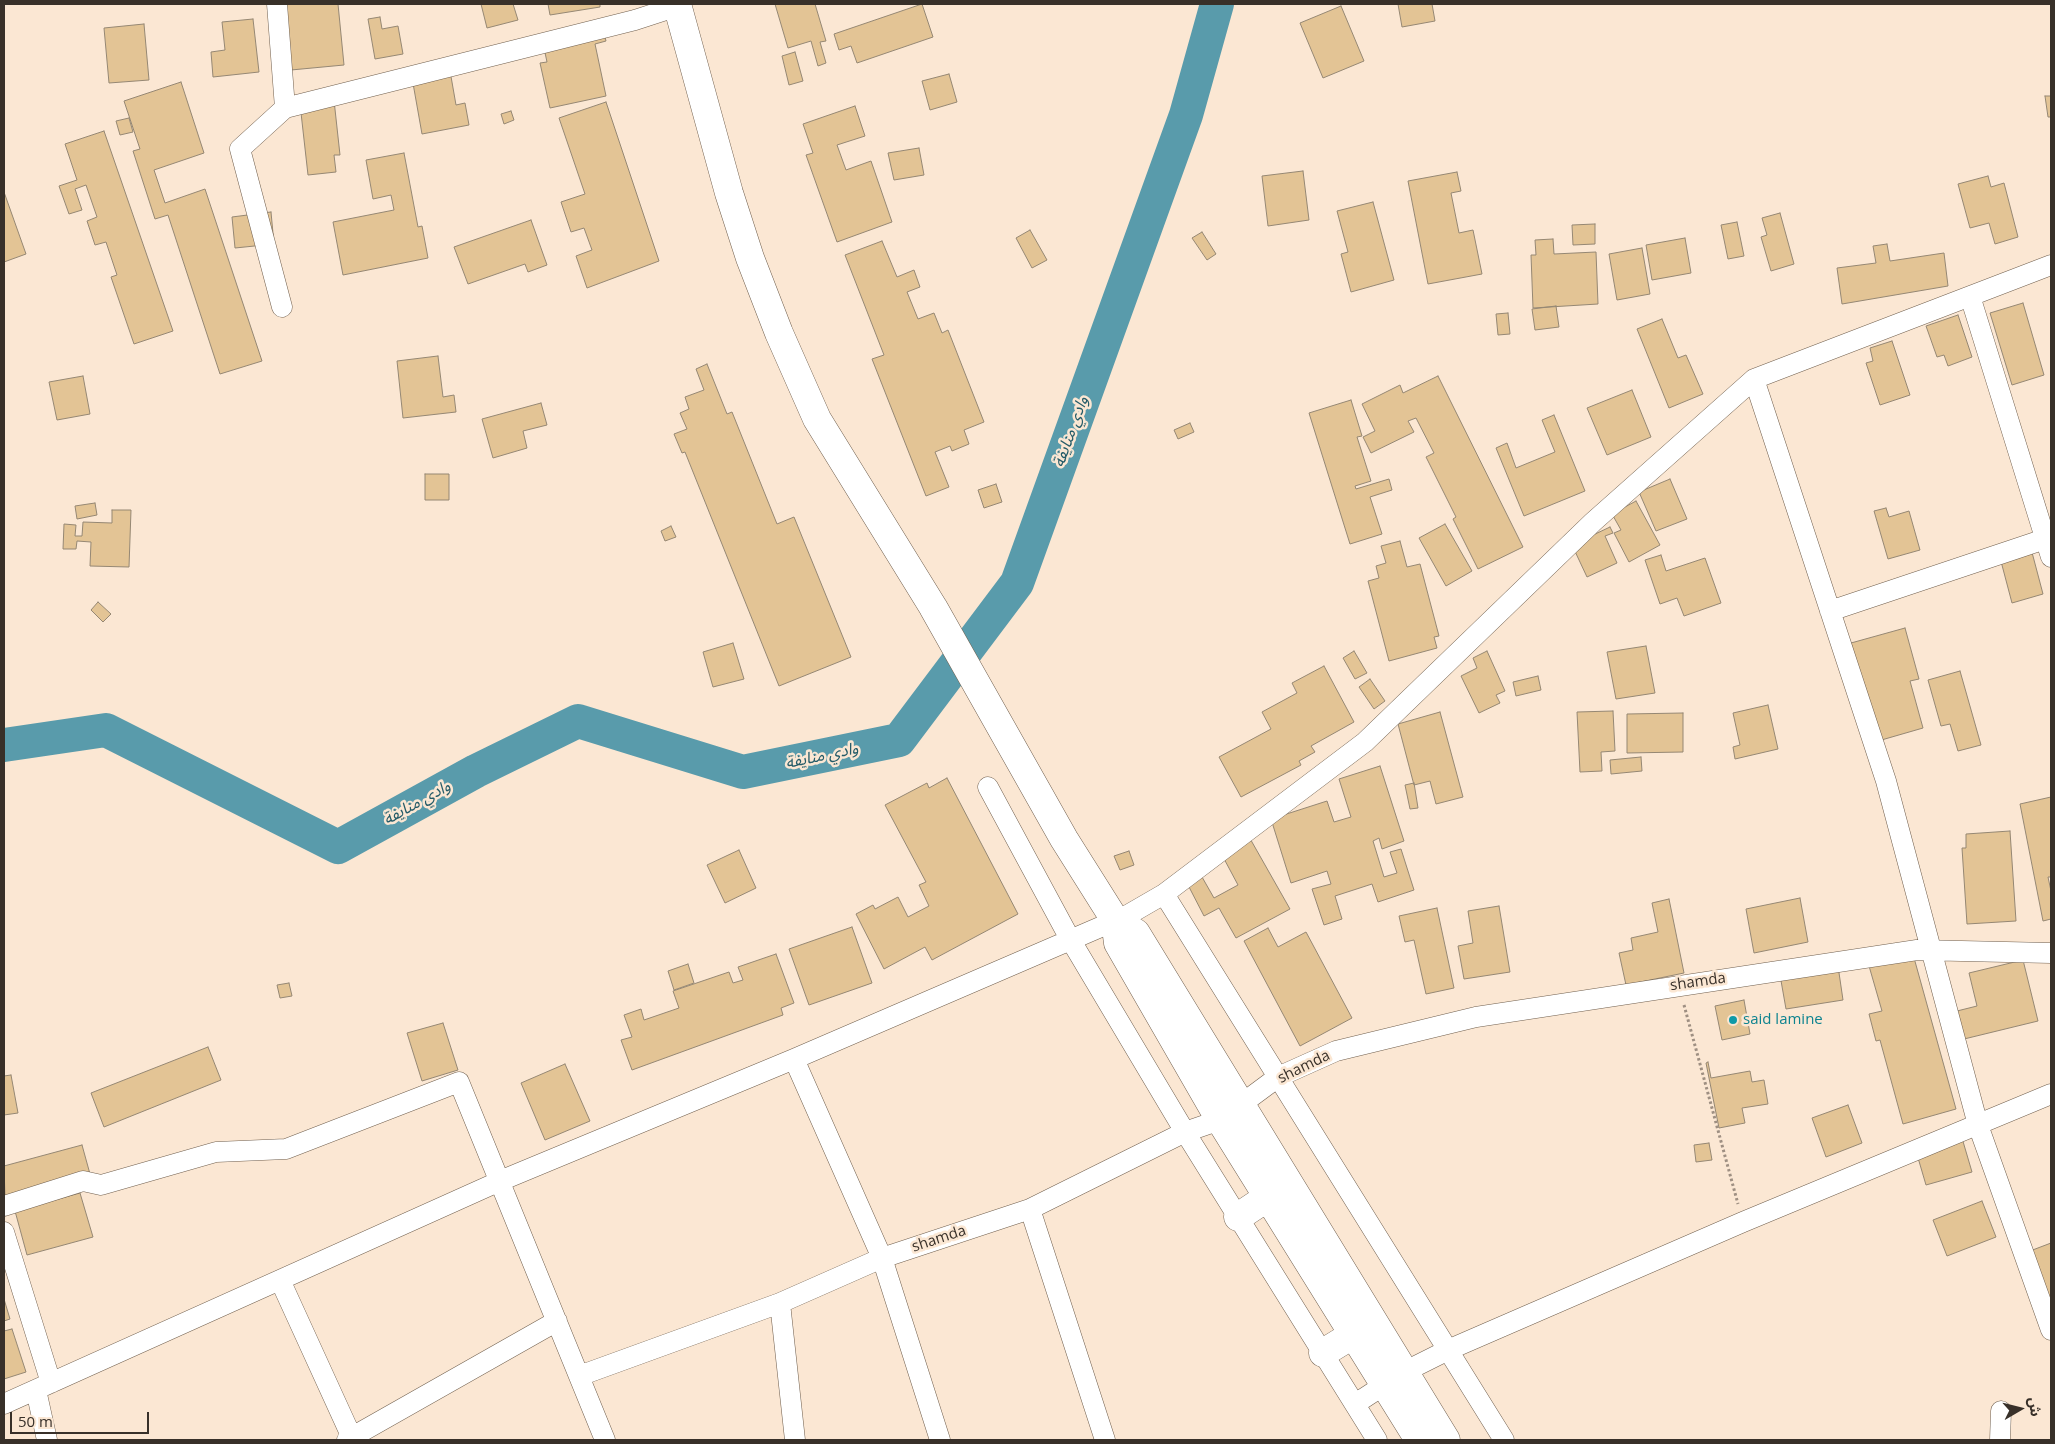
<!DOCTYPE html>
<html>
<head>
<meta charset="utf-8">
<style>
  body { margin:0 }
  #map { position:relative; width:2055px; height:1444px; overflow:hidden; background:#fbe7d3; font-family:"Open Sans","Noto Sans Arabic",sans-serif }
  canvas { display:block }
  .frame { position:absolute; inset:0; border:5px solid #383029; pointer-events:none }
  .north { position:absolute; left:1995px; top:1384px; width:50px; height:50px; -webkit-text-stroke:4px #fbe7d3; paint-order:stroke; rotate:82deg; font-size:14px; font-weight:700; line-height:20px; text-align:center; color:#383029 }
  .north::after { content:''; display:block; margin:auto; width:18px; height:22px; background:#383029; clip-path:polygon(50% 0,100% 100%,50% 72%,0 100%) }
  .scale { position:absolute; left:10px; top:1412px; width:139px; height:22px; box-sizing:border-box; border:2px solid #383029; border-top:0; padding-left:6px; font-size:15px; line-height:18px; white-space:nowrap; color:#383029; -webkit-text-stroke:4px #fbe7d3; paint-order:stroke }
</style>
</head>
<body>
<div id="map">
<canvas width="2055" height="1444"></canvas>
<div class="frame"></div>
<div class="north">ش</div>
<div class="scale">50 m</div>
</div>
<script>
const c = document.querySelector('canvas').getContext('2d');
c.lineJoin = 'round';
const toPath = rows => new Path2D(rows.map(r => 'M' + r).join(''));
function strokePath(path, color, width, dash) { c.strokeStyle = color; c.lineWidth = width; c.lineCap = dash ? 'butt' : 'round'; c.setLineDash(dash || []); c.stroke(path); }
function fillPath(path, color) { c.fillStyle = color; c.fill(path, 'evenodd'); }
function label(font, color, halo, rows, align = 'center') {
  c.font = font + ' "Open Sans","Noto Sans Arabic",sans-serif'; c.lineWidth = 5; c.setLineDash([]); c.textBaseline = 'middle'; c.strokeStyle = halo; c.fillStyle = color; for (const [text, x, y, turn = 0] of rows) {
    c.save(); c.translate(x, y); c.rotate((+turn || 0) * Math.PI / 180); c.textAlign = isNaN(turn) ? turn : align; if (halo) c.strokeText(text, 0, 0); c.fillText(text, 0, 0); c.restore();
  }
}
strokePath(toPath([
  [4,745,106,730,338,847,476,771,578,721,743,772,899,740,1017,583,1186,115,1217,4]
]), '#599bab', 34);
const building = toPath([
  [285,4,338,4,344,65,291,70,285,4],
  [481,4,513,4,518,20,487,28,481,4],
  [548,4,600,4,600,7,550,15,548,4],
  [775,4,815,4,826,41,820,42,826,63,818,66,811,41,788,48,775,4],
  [922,4,933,37,857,63,851,46,839,50,834,34,922,4],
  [1398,4,1432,4,1435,21,1402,27,1398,4],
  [1341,6,1364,61,1323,78,1300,23,1341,6],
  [380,17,382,29,398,26,403,54,375,59,368,19,380,17],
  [253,19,259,72,213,77,211,52,225,50,222,22,253,19],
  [601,21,606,41,595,44,606,96,550,108,540,63,547,62,541,34,601,21],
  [144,24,149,80,109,83,104,28,144,24],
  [795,52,803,81,789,85,782,56,795,52],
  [449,65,456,105,465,103,469,125,422,134,411,72,449,65],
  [949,74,957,102,930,110,922,81,949,74],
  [181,82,204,153,154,170,165,203,205,189,262,361,220,374,168,215,155,219,133,151,140,149,124,101,181,82],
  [333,91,340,155,334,155,336,172,308,175,299,95,333,91],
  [2045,96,2051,96,2051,117,2048,117,2045,96],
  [606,102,659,261,587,288,576,256,592,250,584,228,571,232,561,202,585,194,559,118,606,102],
  [855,106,865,136,837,145,846,170,871,161,892,222,837,242,806,155,813,153,803,124,855,106],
  [511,111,514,120,504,124,501,114,511,111],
  [129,118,133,132,120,135,116,121,129,118],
  [104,131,173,331,134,344,111,277,117,275,106,242,95,245,87,221,97,217,86,185,75,189,82,210,69,214,59,186,77,180,65,144,104,131],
  [919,148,924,175,894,180,888,153,919,148],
  [404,153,418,227,422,226,428,258,343,275,333,222,394,210,391,195,373,199,366,160,404,153],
  [1303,171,1309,220,1268,226,1262,176,1303,171],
  [1457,172,1461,191,1451,193,1459,233,1473,230,1482,274,1428,284,1408,181,1457,172],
  [1988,176,1991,187,2004,183,2018,237,1995,244,1989,223,1970,228,1958,184,1988,176],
  [4,192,26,254,4,262,4,192],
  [1373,202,1394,280,1351,292,1341,254,1348,252,1337,211,1373,202],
  [271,212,274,244,235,248,232,217,271,212],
  [1780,213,1794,264,1771,271,1761,237,1767,235,1762,218,1780,213],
  [531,220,547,265,528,272,525,264,468,284,454,247,531,220],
  [1737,222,1744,256,1728,259,1721,225,1737,222],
  [1595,224,1595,244,1573,245,1572,225,1595,224],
  [1030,230,1047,260,1032,268,1016,238,1030,230],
  [1202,232,1216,254,1207,260,1192,238,1202,232],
  [1685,238,1691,273,1652,280,1646,245,1685,238],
  [1553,239,1554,254,1596,252,1598,304,1533,308,1531,255,1536,255,1535,240,1553,239],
  [882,241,897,277,914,270,920,287,907,292,918,319,934,313,942,333,948,330,984,422,964,430,969,444,952,451,950,446,935,452,949,487,926,496,872,359,884,355,845,255,882,241],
  [1887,244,1890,261,1944,253,1948,286,1842,304,1837,268,1876,263,1873,246,1887,244],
  [1642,248,1650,294,1617,300,1609,254,1642,248],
  [2023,303,2044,375,2012,385,1990,313,2023,303],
  [1556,306,1559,327,1535,330,1532,309,1556,306],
  [1508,313,1510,334,1498,335,1496,314,1508,313],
  [1958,315,1972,357,1948,366,1944,355,1937,357,1926,326,1958,315],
  [1662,319,1678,358,1686,355,1703,394,1669,408,1637,329,1662,319],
  [1892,341,1910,395,1880,405,1866,363,1873,361,1870,348,1892,341],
  [438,356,443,397,454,395,456,412,403,418,397,361,438,356],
  [707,364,727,414,732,412,777,524,794,517,851,657,779,686,685,452,682,453,674,434,687,429,680,413,689,409,685,397,704,390,696,369,707,364],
  [83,376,90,414,57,420,49,382,83,376],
  [1438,376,1523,547,1478,569,1453,519,1456,517,1426,457,1434,453,1416,418,1408,421,1414,432,1371,453,1363,437,1375,431,1362,404,1400,385,1403,393,1438,376],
  [1632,390,1651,437,1607,455,1587,408,1632,390],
  [1351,400,1362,436,1357,437,1371,481,1355,486,1356,489,1389,479,1392,490,1370,497,1382,534,1350,544,1309,413,1351,400],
  [541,403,547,425,523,431,527,448,493,458,482,419,541,403],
  [1554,415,1585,491,1524,516,1496,448,1507,443,1516,468,1555,452,1542,420,1554,415],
  [1190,423,1194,432,1178,439,1174,430,1190,423],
  [425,474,449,474,449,500,425,500,425,474],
  [1670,479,1687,519,1656,531,1639,492,1670,479],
  [996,484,1002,502,984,508,978,490,996,484],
  [1636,501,1660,545,1629,562,1614,533,1621,530,1612,514,1636,501],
  [95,503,97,515,77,519,75,506,95,503],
  [1886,508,1889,517,1909,511,1920,550,1888,559,1874,511,1886,508],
  [112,510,131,510,129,567,90,566,91,542,77,541,76,549,63,549,64,524,76,525,75,536,82,536,83,522,112,523,112,510],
  [1445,524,1472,571,1446,586,1419,538,1445,524],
  [671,526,676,537,665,541,661,531,671,526],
  [1610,527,1613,533,1605,536,1617,563,1587,577,1572,545,1610,527],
  [1400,541,1407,567,1420,564,1439,636,1434,637,1437,648,1389,661,1368,581,1379,578,1376,566,1386,563,1381,546,1400,541],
  [2029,541,2043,594,2012,603,1998,550,2029,541],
  [1661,555,1666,571,1705,558,1721,603,1684,616,1677,598,1660,604,1645,560,1661,555],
  [98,602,111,614,103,622,91,610,98,602],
  [1905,628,1919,679,1910,681,1923,728,1878,741,1851,643,1905,628],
  [733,643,744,679,713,687,703,652,733,643],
  [1646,646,1655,693,1616,699,1607,652,1646,646],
  [1354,651,1367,673,1355,679,1343,658,1354,651],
  [1487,651,1505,691,1496,695,1500,703,1479,713,1461,676,1477,668,1473,658,1487,651],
  [1324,666,1354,722,1311,746,1315,752,1299,761,1301,765,1241,797,1219,757,1271,729,1262,712,1297,693,1292,683,1324,666],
  [1960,671,1981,745,1958,751,1950,724,1941,726,1928,680,1960,671],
  [1538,676,1541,690,1516,696,1513,682,1538,676],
  [1370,679,1385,701,1374,709,1359,687,1370,679],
  [1768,705,1778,749,1735,759,1733,747,1740,745,1733,713,1768,705],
  [1613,711,1615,751,1601,752,1602,771,1580,772,1577,712,1613,711],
  [1440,712,1463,797,1436,804,1430,781,1414,785,1398,724,1440,712],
  [1683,713,1683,752,1627,753,1627,714,1683,713],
  [1641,757,1642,771,1611,774,1610,760,1641,757],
  [1380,766,1404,841,1382,849,1379,838,1373,841,1384,877,1397,873,1390,852,1401,849,1414,890,1378,902,1372,884,1335,896,1342,919,1324,925,1312,889,1331,884,1327,871,1291,883,1271,819,1327,801,1334,822,1351,817,1339,779,1380,766],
  [947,778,1018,914,932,960,925,947,884,969,856,914,873,905,875,909,898,897,908,917,929,906,919,885,926,882,885,805,927,783,929,788,947,778],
  [1414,783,1418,808,1410,809,1405,785,1414,783],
  [2051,797,2051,877,2048,877,2051,891,2051,919,2043,921,2020,804,2051,797],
  [2010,831,2016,921,1967,924,1962,848,1966,848,1966,834,2010,831],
  [1248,835,1290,909,1236,938,1219,908,1204,916,1188,885,1202,877,1214,898,1238,885,1222,855,1248,835],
  [739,850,756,888,725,903,707,865,739,850],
  [1129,851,1134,865,1120,870,1114,856,1129,851],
  [1800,898,1808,942,1754,953,1746,909,1800,898],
  [1669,899,1684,973,1626,985,1619,953,1633,950,1631,938,1658,932,1652,903,1669,899],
  [1499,906,1510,972,1464,979,1458,946,1473,943,1468,911,1499,906],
  [1437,908,1454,988,1426,994,1414,940,1405,942,1399,916,1437,908],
  [852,927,872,983,809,1005,789,949,852,927],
  [1268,928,1278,947,1306,932,1352,1018,1300,1046,1244,941,1268,928],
  [1911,947,1956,1109,1903,1124,1880,1040,1876,1041,1869,1014,1882,1011,1867,959,1911,947],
  [776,954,794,1003,781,1008,783,1015,632,1070,621,1040,632,1037,624,1015,641,1009,644,1020,679,1008,673,991,729,972,733,983,743,980,738,967,776,954],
  [2023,960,2038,1021,1960,1040,1953,1012,1977,1006,1969,973,2023,960],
  [688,964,694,983,674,990,668,971,688,964],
  [1838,966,1843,1000,1786,1009,1780,975,1838,966],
  [289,983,292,996,280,998,277,985,289,983],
  [1744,1000,1750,1034,1722,1040,1715,1006,1744,1000],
  [443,1023,458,1070,422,1081,407,1033,443,1023],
  [208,1047,221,1080,104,1127,91,1093,208,1047],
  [1708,1062,1711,1078,1750,1071,1752,1082,1764,1080,1768,1104,1742,1108,1745,1123,1719,1128,1706,1063,1708,1062],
  [565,1064,590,1121,545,1140,521,1083,565,1064],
  [11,1075,18,1113,4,1115,4,1076,11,1075],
  [1848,1105,1862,1143,1826,1157,1812,1118,1848,1105],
  [1962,1138,1972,1172,1926,1185,1916,1151,1962,1138],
  [1709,1143,1712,1160,1696,1162,1694,1145,1709,1143],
  [82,1145,90,1174,5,1198,4,1166,82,1145],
  [80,1193,93,1237,27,1255,15,1211,80,1193],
  [1982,1201,1996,1237,1947,1256,1933,1220,1982,1201],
  [2051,1243,2051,1299,2049,1300,2030,1251,2051,1243],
  [4,1299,10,1319,4,1321,4,1299],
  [12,1329,26,1372,4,1379,4,1331,12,1329]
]);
fillPath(building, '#e3c495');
strokePath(building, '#958773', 1);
const street = toPath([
  [277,4,285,108],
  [1970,296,2051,557],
  [282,307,240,149,285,108,635,20,678,6],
  [1754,379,1886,781,1978,1125,2051,1330],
  [1830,611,2051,537],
  [988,787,1070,939,1185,1132,1377,1440],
  [1164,894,1504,1440],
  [794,1059,882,1258,940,1440],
  [4,1206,83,1181,101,1185,216,1152,286,1149,459,1082,605,1440],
  [1030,1209,1105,1440],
  [4,1232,51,1383],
  [280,1280,353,1440],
  [780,1303,795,1440],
  [579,1376,780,1303,882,1258,1030,1209,1185,1132,1220,1120,1278,1077,1336,1051,1476,1017,1917,950,2051,953],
  [36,1390,47,1440],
  [4,1404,500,1181,794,1059,1126,916,1164,894,1365,742,1593,522,1754,379,2051,265],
  [1355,1404,1404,1372,1448,1350,1743,1222,2051,1094],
  [347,1440,557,1321],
  [2000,1440,2001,1411]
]);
const primary = toPath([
  [677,4,729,193,750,258,779,333,817,419,933,607,1064,839,1115,920,1118,943,1220,1120,1419,1440],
  [1115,920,1136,933,1446,1440],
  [1238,1217,1268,1197],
  [1323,1353,1354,1334]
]);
strokePath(street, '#71604f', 21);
strokePath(primary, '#71604f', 29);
strokePath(toPath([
  [1684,1005,1738,1204]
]), '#9e8f82', 3, [2.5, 2.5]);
strokePath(street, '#fff', 20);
strokePath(primary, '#fff', 28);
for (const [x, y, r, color] of [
  [1733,1020,5,"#0f9aa8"]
]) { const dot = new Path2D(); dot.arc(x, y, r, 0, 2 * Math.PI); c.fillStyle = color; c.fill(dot); strokePath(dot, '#fbe7d3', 2); }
label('15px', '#383029', '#fbe7d3', [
  ["shamda",1698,982,-8],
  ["shamda",1304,1067,-26],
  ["shamda",939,1239,-18]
]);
label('15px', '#0d838f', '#fbe7d3', [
  ["said lamine",1743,1020]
], 'left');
label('italic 16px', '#245b68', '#fbe7d3', [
  ["وادي منايفة",1071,432,-70],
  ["وادي منايفة",822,756,-12],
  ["وادي منايفة",417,803,-29]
]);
</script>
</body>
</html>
